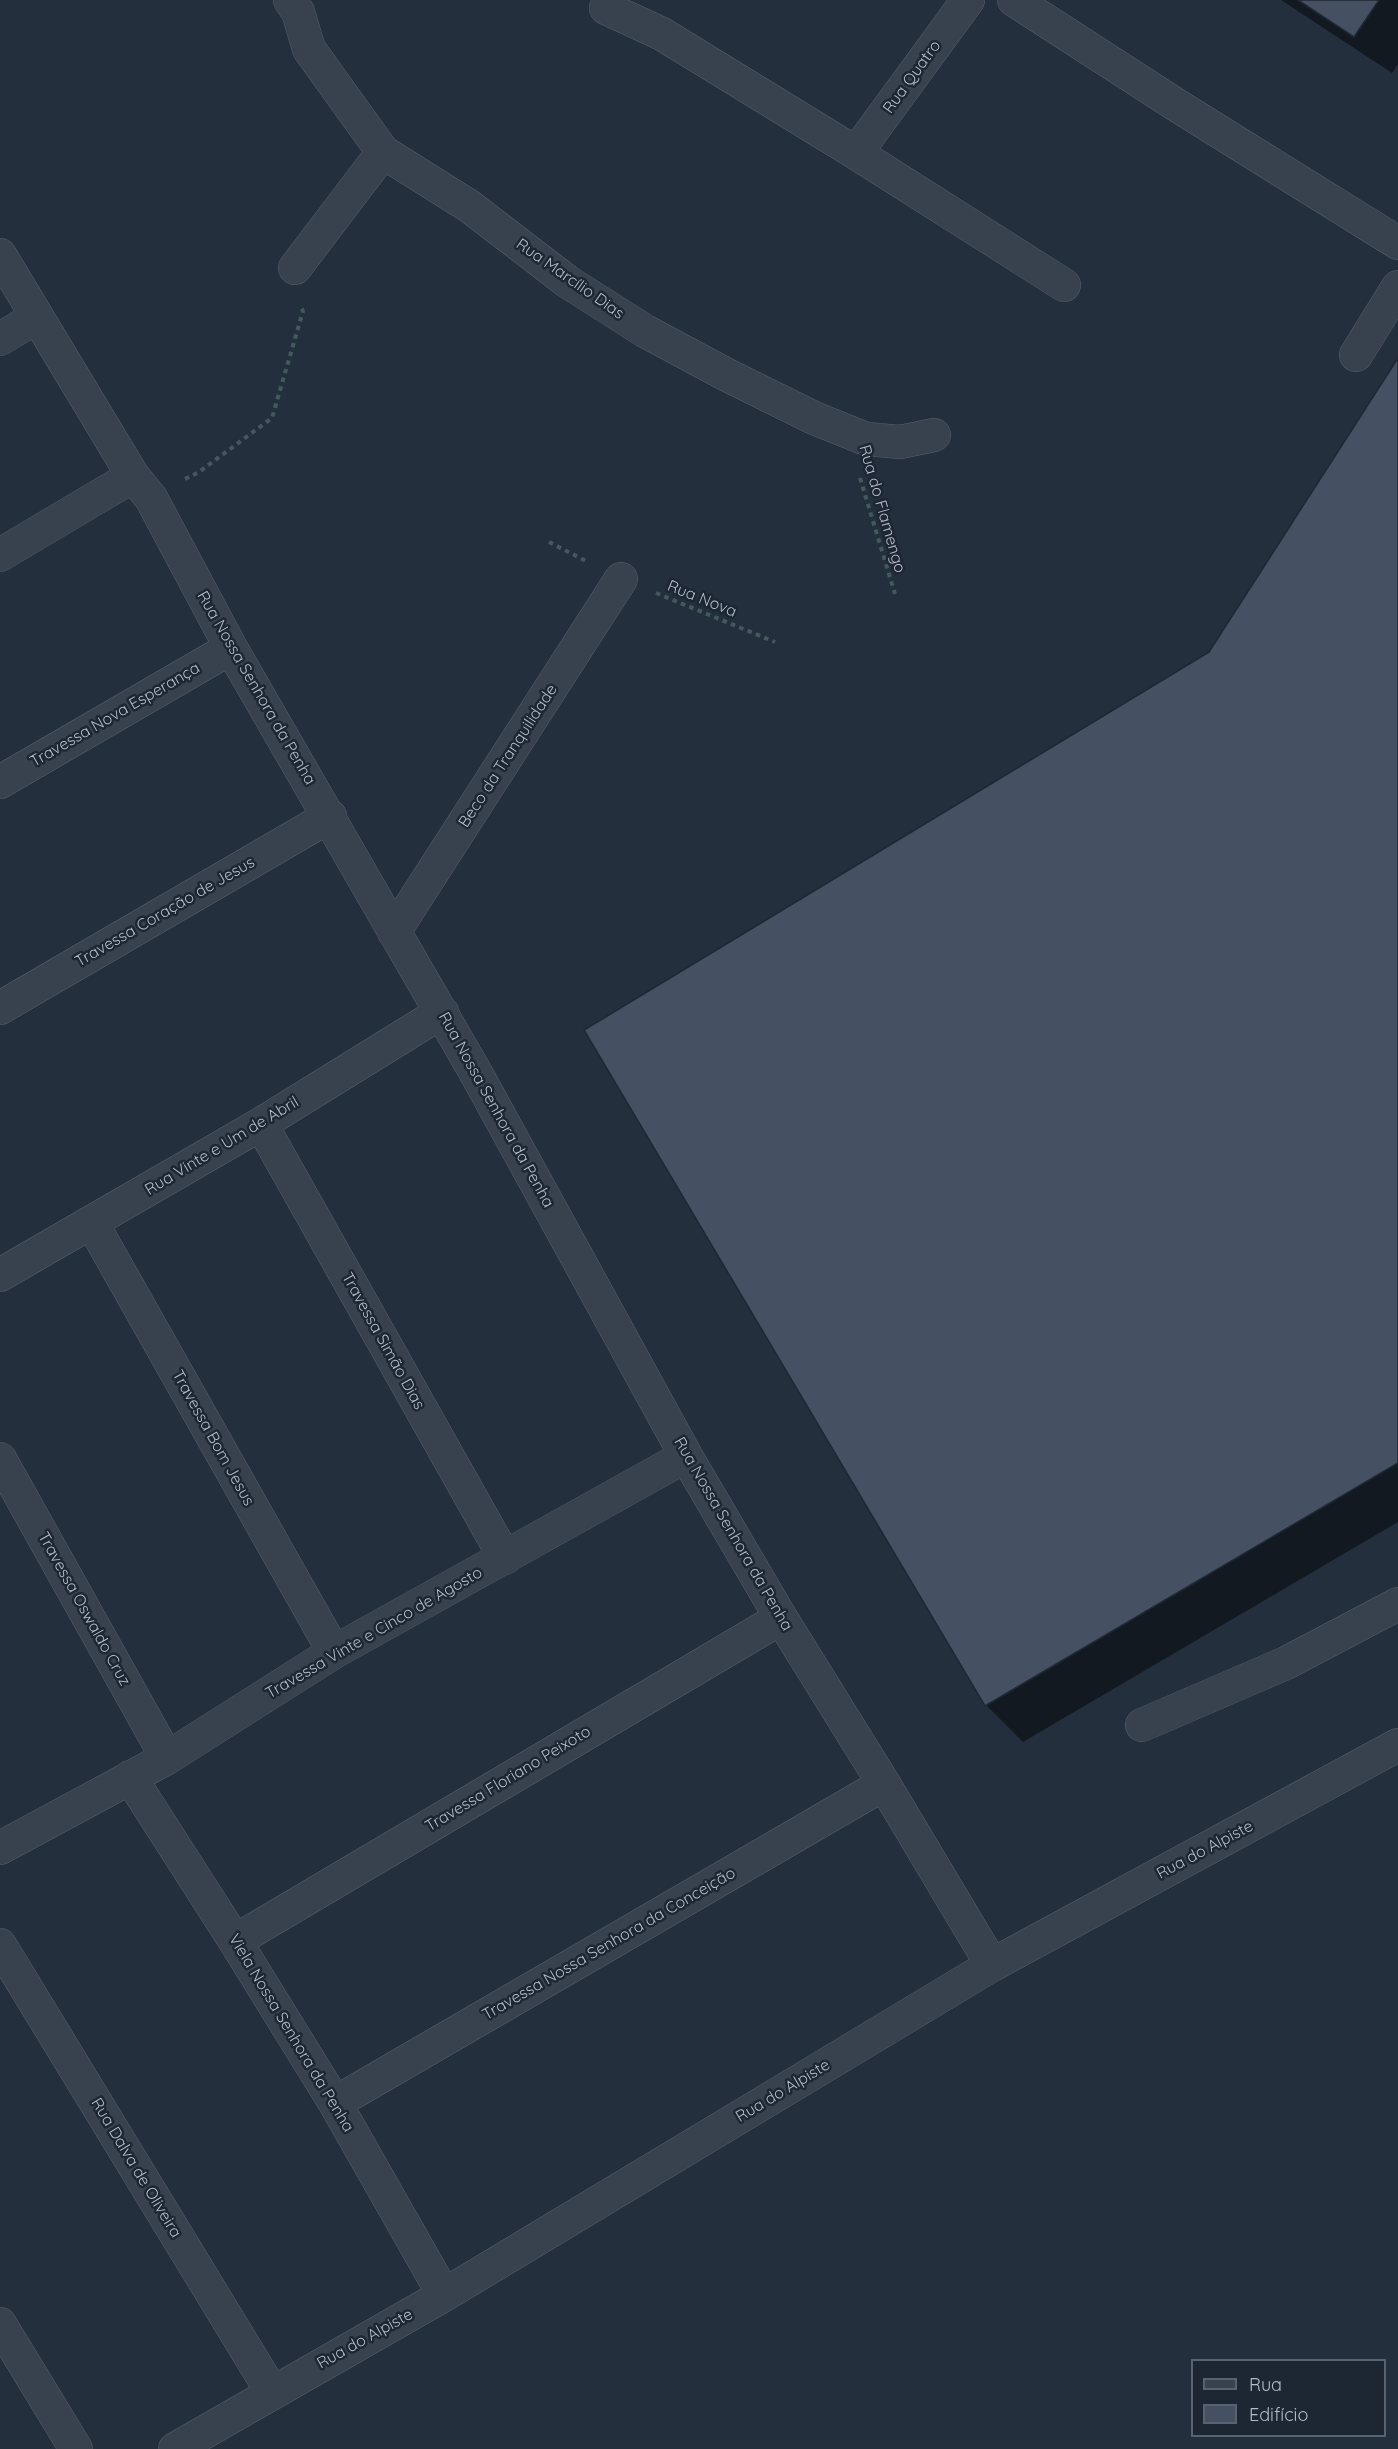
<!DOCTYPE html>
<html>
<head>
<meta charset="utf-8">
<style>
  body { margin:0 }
  #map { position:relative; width:1398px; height:2449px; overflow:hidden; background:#242f3e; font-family:Quicksand,sans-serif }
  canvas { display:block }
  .legend { position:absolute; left:1191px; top:2359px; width:195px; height:78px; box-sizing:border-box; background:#1d2633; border:2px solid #59626f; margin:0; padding:8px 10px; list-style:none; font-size:18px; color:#b4bcc9 }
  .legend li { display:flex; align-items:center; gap:12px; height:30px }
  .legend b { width:30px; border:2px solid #59626f }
</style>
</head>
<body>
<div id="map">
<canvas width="1398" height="2449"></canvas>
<ul class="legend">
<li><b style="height:8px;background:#38414e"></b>Rua</li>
<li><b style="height:16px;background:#455162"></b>Edifício</li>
</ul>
</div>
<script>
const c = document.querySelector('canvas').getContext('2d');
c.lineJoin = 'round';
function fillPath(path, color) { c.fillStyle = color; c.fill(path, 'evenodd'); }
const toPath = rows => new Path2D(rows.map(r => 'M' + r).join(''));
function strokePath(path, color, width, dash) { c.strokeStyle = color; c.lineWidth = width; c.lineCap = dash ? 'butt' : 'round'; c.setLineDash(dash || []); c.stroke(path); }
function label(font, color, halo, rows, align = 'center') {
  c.font = font + ' Quicksand,sans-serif'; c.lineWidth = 5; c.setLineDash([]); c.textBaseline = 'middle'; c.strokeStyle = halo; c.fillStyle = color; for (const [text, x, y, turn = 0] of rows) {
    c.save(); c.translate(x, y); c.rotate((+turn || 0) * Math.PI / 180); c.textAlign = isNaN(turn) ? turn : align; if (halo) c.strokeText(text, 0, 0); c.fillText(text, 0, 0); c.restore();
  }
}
fillPath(toPath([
  [1281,0,1398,0,1398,64,1392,73],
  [1398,361,1398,1522,1023,1742,986,1705,1210,653]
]), '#0007');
const building = toPath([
  [1298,0,1379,0,1354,37,1298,0],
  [1398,358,1398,1463,985,1706,584,1030,1209,652,1398,358]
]);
fillPath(building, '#455162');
strokePath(building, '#1f2835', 1.5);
const minor = toPath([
  [290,0,298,12,309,49,383,152,469,206,568,282,645,331,727,375,814,418,866,439,900,442,934,435],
  [1014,0,1178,106,1398,243],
  [606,8,662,34,856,153,1064,285],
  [856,153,968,0],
  [0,255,133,476,151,498,231,648,477,1075,686,1456,781,1618,884,1784,992,1965],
  [295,268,383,152],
  [0,339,37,317],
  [1356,355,1398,287],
  [0,555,133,476],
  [0,782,231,648],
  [394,932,621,579],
  [0,1008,330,816],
  [261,1124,505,1558],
  [92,1223,334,1652],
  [0,1275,261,1124,442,1012],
  [0,1459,167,1758],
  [1142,1725,1286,1663,1398,1604],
  [130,1777,235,1941,335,2103,444,2295],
  [0,1848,167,1758,334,1652,686,1456],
  [235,1941,781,1618],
  [0,1945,272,2392],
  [335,2103,884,1784],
  [0,2324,76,2449],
  [175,2449,444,2295,992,1965,1398,1745]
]);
strokePath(minor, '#565f6c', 34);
strokePath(toPath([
  [860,478,895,594],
  [185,479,199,472,272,418,303,311,300,306],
  [549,542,586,561],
  [656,593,775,642]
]), '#44595c', 4, [4.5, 4.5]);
strokePath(minor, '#38414e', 33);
label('16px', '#b4bcc9', '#1d2633', [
  ["Rua Quatro",912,77,-54],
  ["Rua Marcílio Dias",570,279,35],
  ["Rua do Flamengo",882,509,74],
  ["Rua Nova",702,599,22],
  ["Rua Nossa Senhora da Penha",256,688,60],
  ["Travessa Nova Esperança",115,715,-30],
  ["Beco da Tranquilidade",508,756,-57],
  ["Travessa Coração de Jesus",165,912,-30],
  ["Rua Nossa Senhora da Penha",496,1110,61],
  ["Rua Vinte e Um de Abril",222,1146,-31],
  ["Travessa Simão Dias",383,1341,61],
  ["Travessa Bom Jesus",213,1438,61],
  ["Rua Nossa Senhora da Penha",733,1534,60],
  ["Travessa Oswaldo Cruz",84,1609,61],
  ["Travessa Vinte e Cinco de Agosto",374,1633,-30],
  ["Travessa Floriano Peixoto",508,1779,-31],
  ["Rua do Alpiste",1205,1850,-28],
  ["Travessa Nossa Senhora da Conceição",609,1944,-30],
  ["Viela Nossa Senhora da Penha",291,2033,59],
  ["Rua do Alpiste",783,2091,-31],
  ["Rua Dalva de Oliveira",136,2168,59],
  ["Rua do Alpiste",365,2339,-29]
]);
</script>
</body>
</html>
